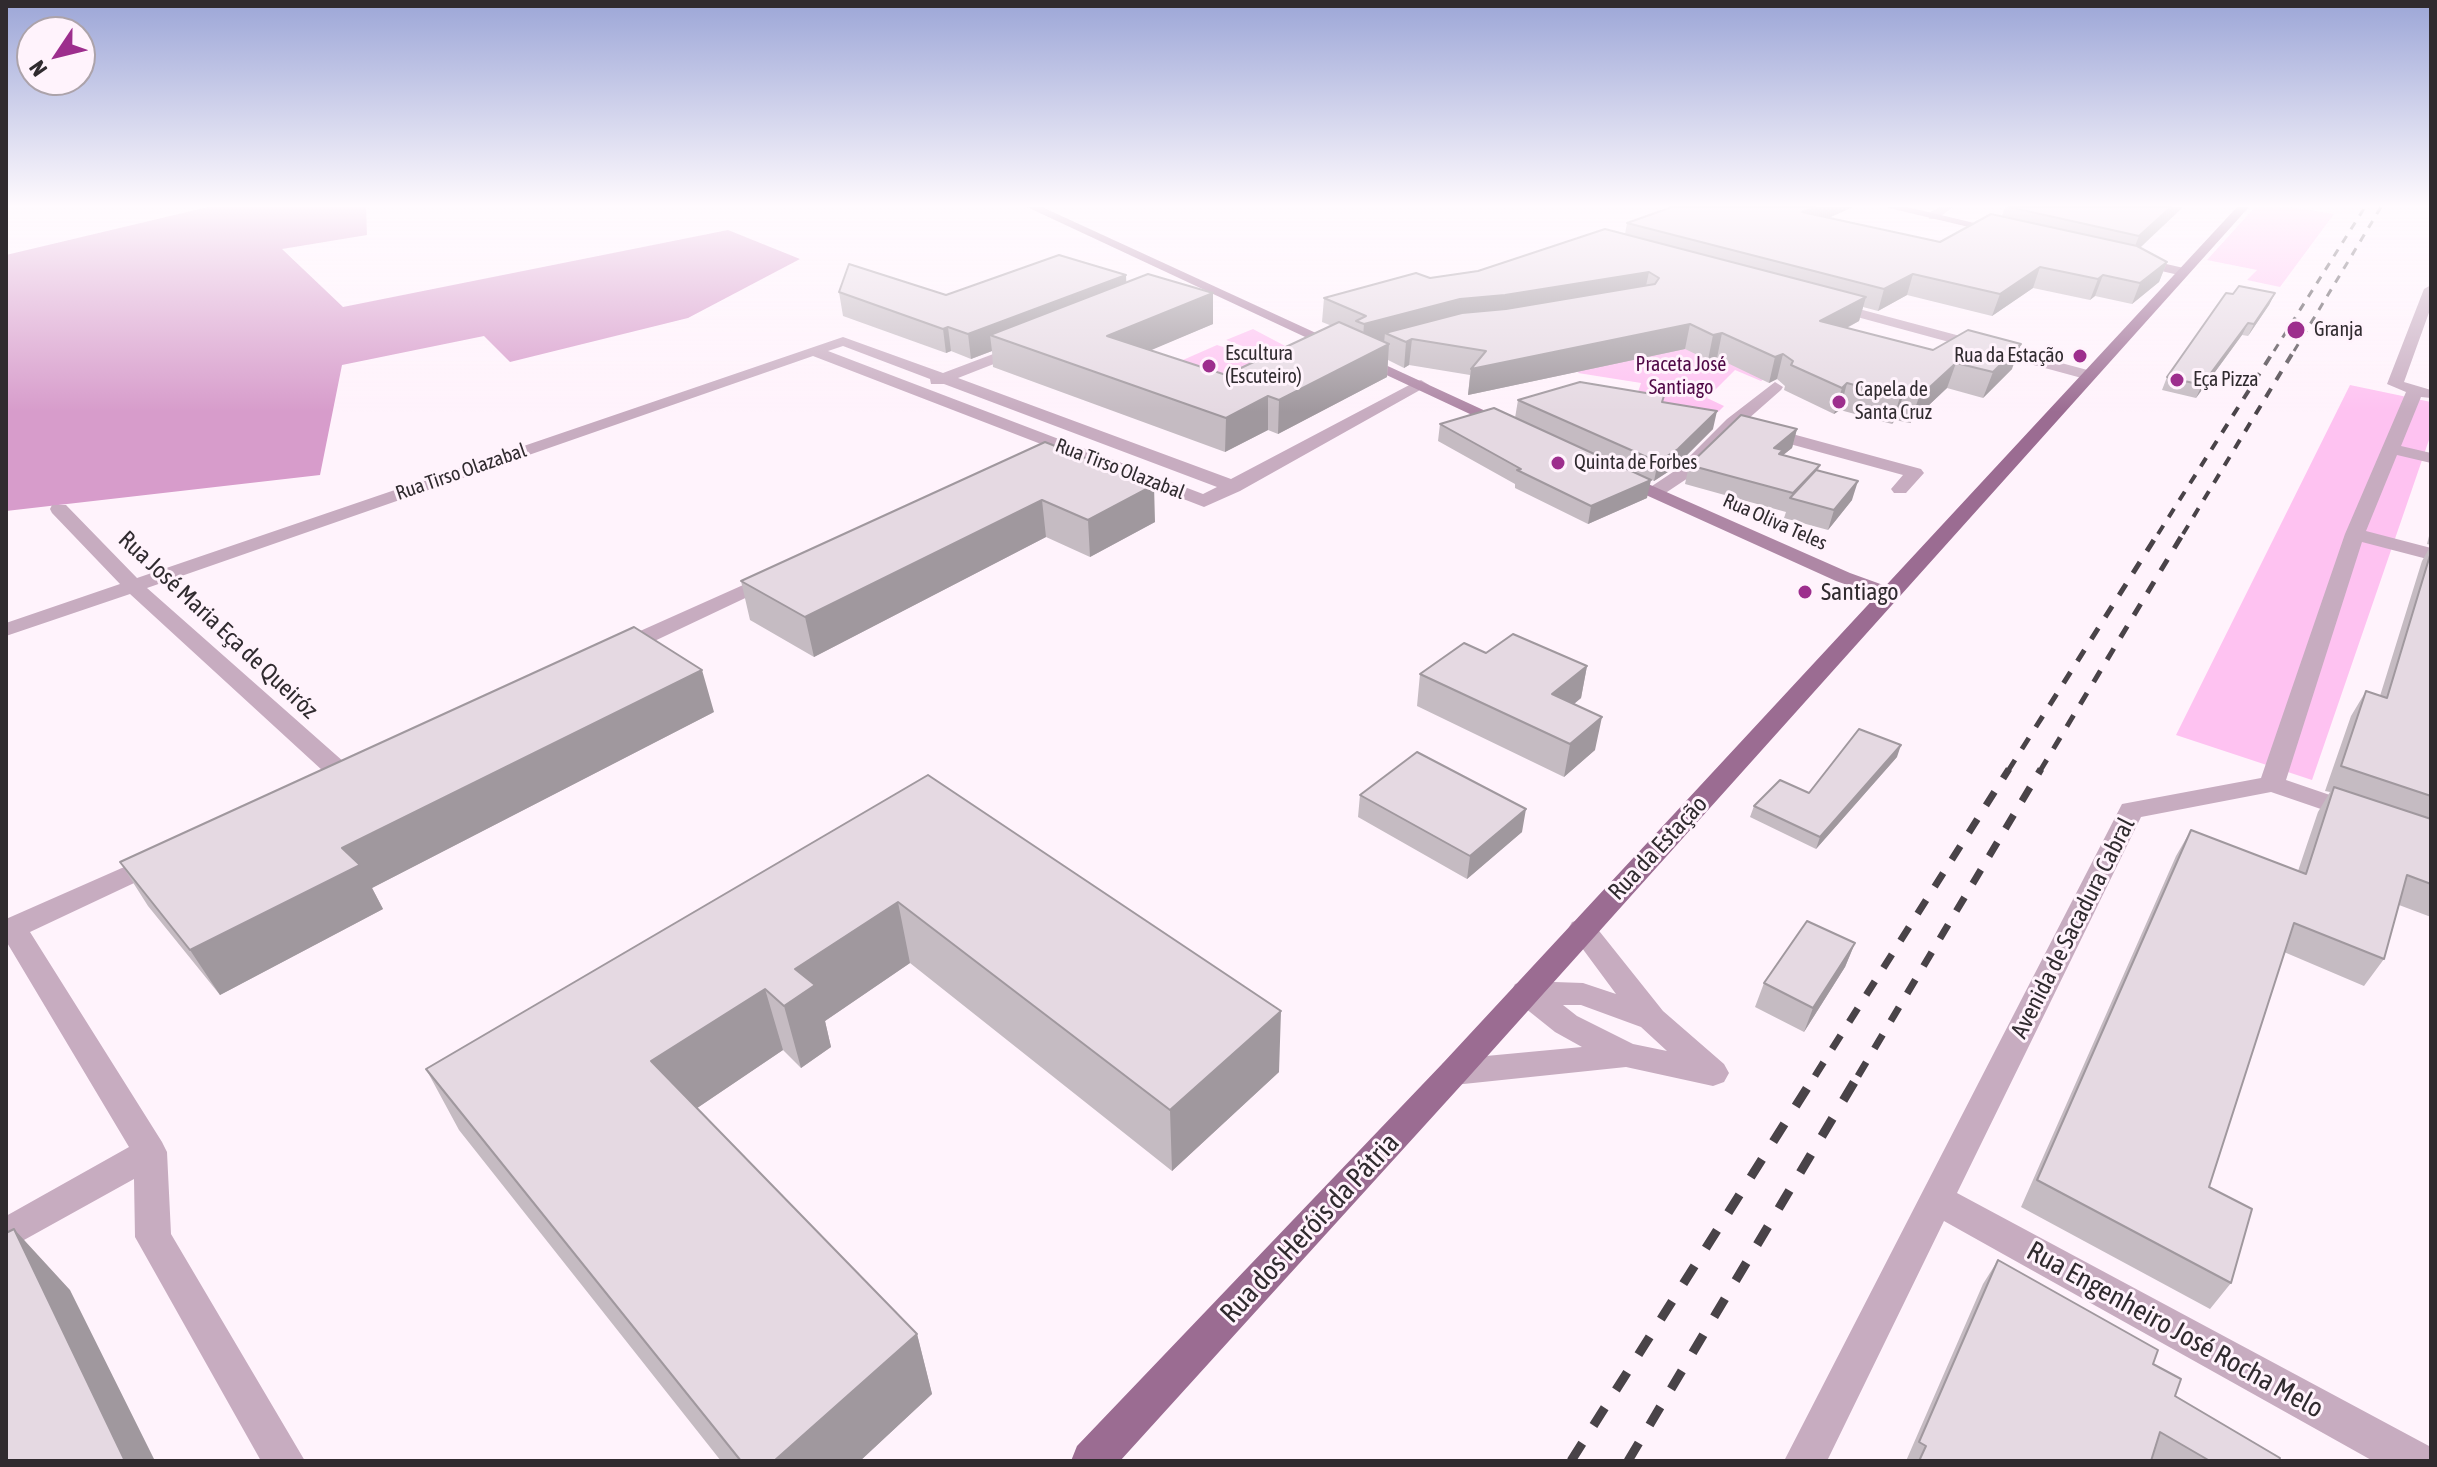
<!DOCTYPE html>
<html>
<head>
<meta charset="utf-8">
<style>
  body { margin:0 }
  #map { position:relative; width:2437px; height:1467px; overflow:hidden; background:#fff3fc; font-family:"Asap Condensed",sans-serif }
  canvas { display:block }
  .frame { position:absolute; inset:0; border:8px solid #302b2f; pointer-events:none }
  .north { position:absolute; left:16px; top:16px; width:80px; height:80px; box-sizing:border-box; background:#fff3fc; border:2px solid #aca3aa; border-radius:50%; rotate:235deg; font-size:22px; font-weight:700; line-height:32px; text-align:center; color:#302b2f }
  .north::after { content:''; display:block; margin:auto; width:28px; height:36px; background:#9d2e8d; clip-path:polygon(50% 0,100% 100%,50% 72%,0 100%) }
</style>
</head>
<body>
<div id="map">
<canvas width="2437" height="1467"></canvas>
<div class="frame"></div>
<div class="north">N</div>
</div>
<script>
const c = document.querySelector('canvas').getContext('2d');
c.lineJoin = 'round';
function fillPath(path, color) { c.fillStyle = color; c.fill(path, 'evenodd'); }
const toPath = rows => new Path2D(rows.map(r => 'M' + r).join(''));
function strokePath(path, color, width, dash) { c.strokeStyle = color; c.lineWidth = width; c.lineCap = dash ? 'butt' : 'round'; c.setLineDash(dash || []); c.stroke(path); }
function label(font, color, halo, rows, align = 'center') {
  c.font = font + ' "Asap Condensed",sans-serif'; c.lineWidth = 6; c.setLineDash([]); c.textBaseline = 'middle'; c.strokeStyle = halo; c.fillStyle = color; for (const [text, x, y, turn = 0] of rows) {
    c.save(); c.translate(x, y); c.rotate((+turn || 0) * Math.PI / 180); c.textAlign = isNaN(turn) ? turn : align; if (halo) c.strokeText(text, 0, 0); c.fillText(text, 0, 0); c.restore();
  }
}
fillPath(toPath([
  [2255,207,2290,207,2334,214,2280,287,2247,280,2257,270,2207,260],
  [1253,329,1289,348,1272,357,1226,340],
  [1217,345,1268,361,1203,392,1151,374],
  [1687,347,1777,371,1761,381,1735,370,1707,398,1724,406,1718,412,1636,398,1641,383,1578,373,1586,362],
  [2350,385,2431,402,2431,434,2312,780,2176,735]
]), '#fec2f1');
fillPath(toPath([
  [208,207,366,207,367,235,282,249,343,307,728,230,800,259,688,318,510,362,484,336,342,365,320,475,6,511,6,255]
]), '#d79ccb');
fillPath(toPath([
  [1939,207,1953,207,1937,219,1929,219,1929,213,1939,207],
  [2431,285,2431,307,2404,382,2431,390,2431,398,2421,397,2401,446,2431,453,2431,463,2397,455,2366,531,2431,548,2431,560,2362,542,2286,780,2362,806,2366,812,2362,818,2353,820,2271,792,2141,817,1957,1193,2429,1446,2431,1461,2373,1461,1944,1221,1827,1461,1784,1461,2122,804,2261,778,2345,534,2406,392,2387,384,2424,289,2431,285],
  [1829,301,2095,372,2097,375,2089,380,1824,308,1824,302,1829,301],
  [843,337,943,373,1017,345,1027,345,1027,351,958,378,1231,479,1415,382,1421,380,1429,385,1240,491,1204,507,813,356,147,588,353,770,356,776,353,782,344,784,335,782,130,594,6,636,6,623,120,584,52,513,50,509,52,505,66,505,137,578,843,337],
  [843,346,930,379,931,384,944,384,1217,487,1203,494,828,351,843,346],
  [1775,382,1783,387,1781,390,1739,427,1688,478,1661,496,1649,496,1646,492,1649,488,1676,470,1727,419,1775,382],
  [1763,426,1921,469,1924,473,1906,493,1894,493,1891,489,1903,475,1757,435,1755,431,1757,427,1763,426],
  [770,573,780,579,777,583,627,654,611,654,608,649,611,644,770,573],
  [156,853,166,856,170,862,166,868,30,932,162,1142,167,1152,171,1234,305,1461,261,1461,135,1237,134,1179,6,1250,6,1216,129,1147,6,941,6,919,156,853],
  [1582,919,1592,922,1663,1011,1724,1064,1729,1073,1724,1082,1713,1086,1626,1067,1454,1085,1443,1081,1438,1072,1443,1063,1454,1059,1582,1047,1555,1032,1515,1000,1511,992,1515,984,1526,981,1583,983,1616,994,1568,929,1572,922,1582,919],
  [1563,1005,1581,1005,1641,1027,1667,1051,1633,1044,1577,1016,1563,1005]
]), '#c7acc0');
fillPath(toPath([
  [1027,207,1042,207,1516,425,1508,430,1502,429,1027,207],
  [1885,207,1907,207,2008,231,2002,235,1885,207],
  [2136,257,2188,269,2190,272,2183,276,2131,264,2130,261,2136,257],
  [1621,472,1850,573,1897,590,1900,594,1890,600,1836,581,1615,481,1612,477,1621,472]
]), '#ae87a5');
fillPath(toPath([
  [2237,207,2249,207,1465,1081,1120,1461,1071,1461,1077,1446,1443,1063,2237,207]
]), '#9b6c92');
strokePath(toPath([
  [2274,351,2365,207],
  [2294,351,2381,207]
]), '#494348', 3, [8, 8]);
strokePath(toPath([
  [2158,534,2275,349],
  [2183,534,2295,349]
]), '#494348', 4, [10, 10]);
strokePath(toPath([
  [2008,771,2159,532],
  [2040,771,2184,532]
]), '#494348', 5, [13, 13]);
strokePath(toPath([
  [1815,1076,2009,769],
  [1858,1076,2041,769]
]), '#494348', 7, [16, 16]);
strokePath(toPath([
  [1571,1461,1816,1074],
  [1628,1461,1859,1074]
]), '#494348', 9, [21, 21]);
fillPath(toPath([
  [1853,207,1828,218,1940,242,2002,216,2005,207,2183,207,2140,248,2167,262,2159,282,2132,304,2095,296,2090,300,2033,288,1992,316,1907,295,1878,311,1863,307,1859,321,1847,328,1933,350,2012,369,1983,398,1947,388,1910,423,1895,420,1892,424,1840,410,1834,414,1784,390,1785,386,1777,379,1769,383,1717,358,1708,360,1685,349,1468,395,1470,375,1409,365,1404,368,1388,360,1387,377,1278,434,1268,430,1225,452,993,367,992,351,971,359,951,351,946,353,843,316,839,292,946,295,1127,283,1213,324,1150,350,1226,375,1332,326,1322,322,1324,298,1430,278,1478,271,1625,234,1627,223],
  [2275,293,2269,305,2248,336,2242,335,2196,398,2162,390,2167,377,2233,294],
  [1518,400,1663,402,1713,429,1674,468,1654,481,1515,418],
  [1440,424,1647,498,1588,524,1515,488,1515,484,1438,441],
  [1797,429,1792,448,1783,455,1820,465,1818,470,1852,500,1828,530,1784,518,1786,512,1685,484,1689,465],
  [1045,442,1155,522,1090,557,1046,537,814,657,750,620,741,581],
  [2431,528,2431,917,2399,905,2384,959,2364,986,2284,952,2209,1187,2231,1283,2210,1309,2021,1207,2176,856,2191,830,2298,871,2318,812,2330,792,2325,791,2351,716,2366,691,2380,696,2422,561,2431,545,2427,544],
  [1486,653,1587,666,1581,698,1574,704,1595,750,1564,777,1417,706,1420,674],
  [714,712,372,888,383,909,220,995,148,906,120,862],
  [1897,757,1816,849,1750,817,1754,806,1809,793],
  [928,775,1279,1072,1172,1171,910,963,825,1021,831,1047,801,1068,783,1050,697,1108,917,1334,932,1394,860,1461,721,1461,459,1130,426,1069],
  [1360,795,1522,832,1467,879,1358,817],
  [1855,943,1845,967,1804,1032,1755,1007,1764,983],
  [1998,1260,2153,1364,2175,1396,2279,1461,1906,1461,1983,1284]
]), '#c5bbc2');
fillPath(toPath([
  [1815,207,1853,207,1797,232,1802,212],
  [2171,207,2183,207,2131,256,2139,236],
  [2167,262,2159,282,2132,304,2140,283],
  [2040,267,2033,288,1992,316,2000,294],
  [1649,272,1644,295,1385,333,1384,343,1362,349,1364,324,1460,299],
  [1913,274,1907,295,1878,311,1884,289],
  [1126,275,1127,298,990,335,992,351,971,359,968,334],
  [2103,275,2095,296,2090,300,2098,279],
  [1213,293,1213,324,1109,368,1107,336],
  [2275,293,2269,305,2248,336,2254,324],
  [1866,297,1859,321,1814,345,1820,321],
  [2248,323,2242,335,2196,398,2202,385],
  [1690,324,1685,349,1468,395,1471,369],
  [948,327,951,351,946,353,943,329],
  [1722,333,1717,358,1708,360,1713,335],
  [1412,339,1409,365,1404,368,1406,342],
  [1389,344,1387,377,1278,434,1279,400],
  [2021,344,2012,369,1983,398,1993,372],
  [1783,354,1777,379,1769,383,1775,357],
  [1956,363,1947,388,1910,423,1919,397],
  [1847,383,1840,410,1834,414,1842,388],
  [1904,393,1895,420,1892,424,1900,397],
  [1268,396,1268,430,1225,452,1226,418],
  [1717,411,1713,429,1674,468,1654,481,1658,462],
  [1797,429,1792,448,1782,456,1774,448],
  [1651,480,1647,498,1588,524,1591,506],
  [1858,481,1852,500,1828,530,1834,510],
  [1154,485,1155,522,1090,557,1088,520],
  [1042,500,1046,537,814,657,805,617],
  [1587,666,1581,698,1546,727,1552,694],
  [702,670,714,712,372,888,383,909,220,995,190,950,342,848],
  [1602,717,1595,750,1564,777,1570,744],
  [1901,745,1897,757,1816,849,1820,837],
  [1526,809,1522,832,1467,879,1470,856],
  [898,902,910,963,825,1021,831,1047,801,1068,784,1006,795,969],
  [1855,943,1845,967,1804,1032,1813,1008],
  [765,989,783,1050,675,1123,651,1061],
  [1281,1011,1279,1072,1172,1171,1170,1110],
  [14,1229,70,1290,155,1461,125,1461],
  [917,1334,932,1394,860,1461,774,1461]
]), '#a0989e');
const building = toPath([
  [1672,207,1815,207,1802,212,1940,242,1991,214,2137,246,2167,262,2140,283,2103,275,2098,279,2040,267,2000,294,1913,274,1884,289,1627,223,1672,207],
  [2009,207,2171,207,2139,236,2009,207],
  [1605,229,1866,297,1820,321,1933,350,1968,330,2021,344,1993,372,1956,363,1919,397,1904,393,1900,397,1847,383,1842,388,1791,365,1793,361,1783,354,1775,357,1722,333,1713,335,1690,324,1471,369,1486,351,1412,339,1406,342,1385,333,1462,313,1506,309,1655,284,1659,278,1649,272,1505,295,1460,299,1364,324,1356,321,1366,316,1324,298,1416,273,1430,278,1478,271,1605,229],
  [1059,255,1126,275,968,334,948,327,943,329,839,292,849,264,946,295,1059,255],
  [1148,274,1213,293,1107,336,1226,375,1339,322,1389,344,1279,400,1268,396,1226,418,990,335,1148,274],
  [2239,286,2275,293,2254,324,2248,323,2202,385,2167,377,2226,293,2233,294,2239,286],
  [1580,382,1664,396,1662,402,1717,411,1678,449,1658,462,1518,400,1580,382],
  [1494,408,1651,480,1591,506,1517,470,1521,469,1440,424,1494,408],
  [1741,415,1797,429,1774,448,1783,450,1779,454,1820,465,1793,493,1689,465,1741,415],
  [1045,442,1154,485,1088,520,1042,500,805,617,741,581,1045,442],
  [1816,470,1858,481,1834,510,1790,498,1816,470],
  [2431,552,2431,796,2341,766,2366,691,2387,698,2431,552],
  [634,627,702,670,342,848,360,865,190,950,120,862,634,627],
  [1513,634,1587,666,1552,694,1602,717,1570,744,1420,674,1464,643,1486,653,1513,634],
  [1859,729,1901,745,1820,837,1754,806,1780,780,1809,793,1859,729],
  [1417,752,1526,809,1470,856,1360,795,1417,752],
  [928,775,1281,1011,1170,1110,898,902,795,969,815,985,784,1006,765,989,651,1061,917,1334,774,1461,741,1461,426,1069,928,775],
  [2334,787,2431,819,2431,884,2407,875,2384,959,2294,923,2209,1187,2252,1209,2231,1283,2037,1180,2191,830,2306,874,2334,787],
  [1807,921,1855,943,1813,1008,1764,983,1807,921],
  [14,1229,125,1461,6,1461,6,1233,14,1229],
  [1998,1260,2158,1350,2153,1364,2181,1379,2175,1396,2280,1458,2279,1461,2210,1461,2160,1432,2151,1461,1919,1461,1926,1446,1919,1442,1998,1260]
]);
fillPath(building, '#e5d9e2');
strokePath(building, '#a0989e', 2);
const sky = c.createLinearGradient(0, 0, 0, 412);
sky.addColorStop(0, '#9ca6d7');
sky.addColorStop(0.5, '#fffafe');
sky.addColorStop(1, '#fffafe00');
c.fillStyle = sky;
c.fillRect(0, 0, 2437, 412);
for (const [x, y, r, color] of [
  [2296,330,10,"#9d2e8d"],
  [2080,356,8,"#9d2e8d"],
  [1209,366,8,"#9d2e8d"],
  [2177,380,8,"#9d2e8d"],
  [1839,402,8,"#9d2e8d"],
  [1558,463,8,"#9d2e8d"],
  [1805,592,8,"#9d2e8d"]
]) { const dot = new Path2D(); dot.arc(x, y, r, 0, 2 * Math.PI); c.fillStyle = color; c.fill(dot); strokePath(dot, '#fff3fc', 3); }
label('20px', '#302b2f', '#fff3fc', [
  ["Granja",2314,330],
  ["Escultura",1225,354],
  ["(Escuteiro)",1225,377],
  ["Rua da Estação",2064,356,"right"],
  ["Eça Pizza",2193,380],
  ["Capela de",1855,390],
  ["Santa Cruz",1855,413],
  ["Quinta de Forbes",1574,463]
], 'left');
label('20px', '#4f0846', '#fff3fc', [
  ["Praceta José",1681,365],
  ["Santiago",1681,388]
]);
label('20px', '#302b2f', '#fff3fc', [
  ["Rua Tirso Olazabal",1120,469,21],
  ["Rua Tirso Olazabal",461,472,-19],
  ["Rua Oliva Teles",1775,522,24]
]);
label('24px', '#302b2f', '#fff3fc', [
  ["Santiago",1821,592]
], 'left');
label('24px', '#302b2f', '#fff3fc', [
  ["Rua José Maria Eça de Queiróz",218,625,43],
  ["Rua da Estação",1658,848,-47],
  ["Avenida de Sacadura Cabral",2073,928,-63]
]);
label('28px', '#302b2f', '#fff3fc', [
  ["Rua dos Heróis da Pátria",1310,1228,-47],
  ["Rua Engenheiro José Rocha Melo",2175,1330,29]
]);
</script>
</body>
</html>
